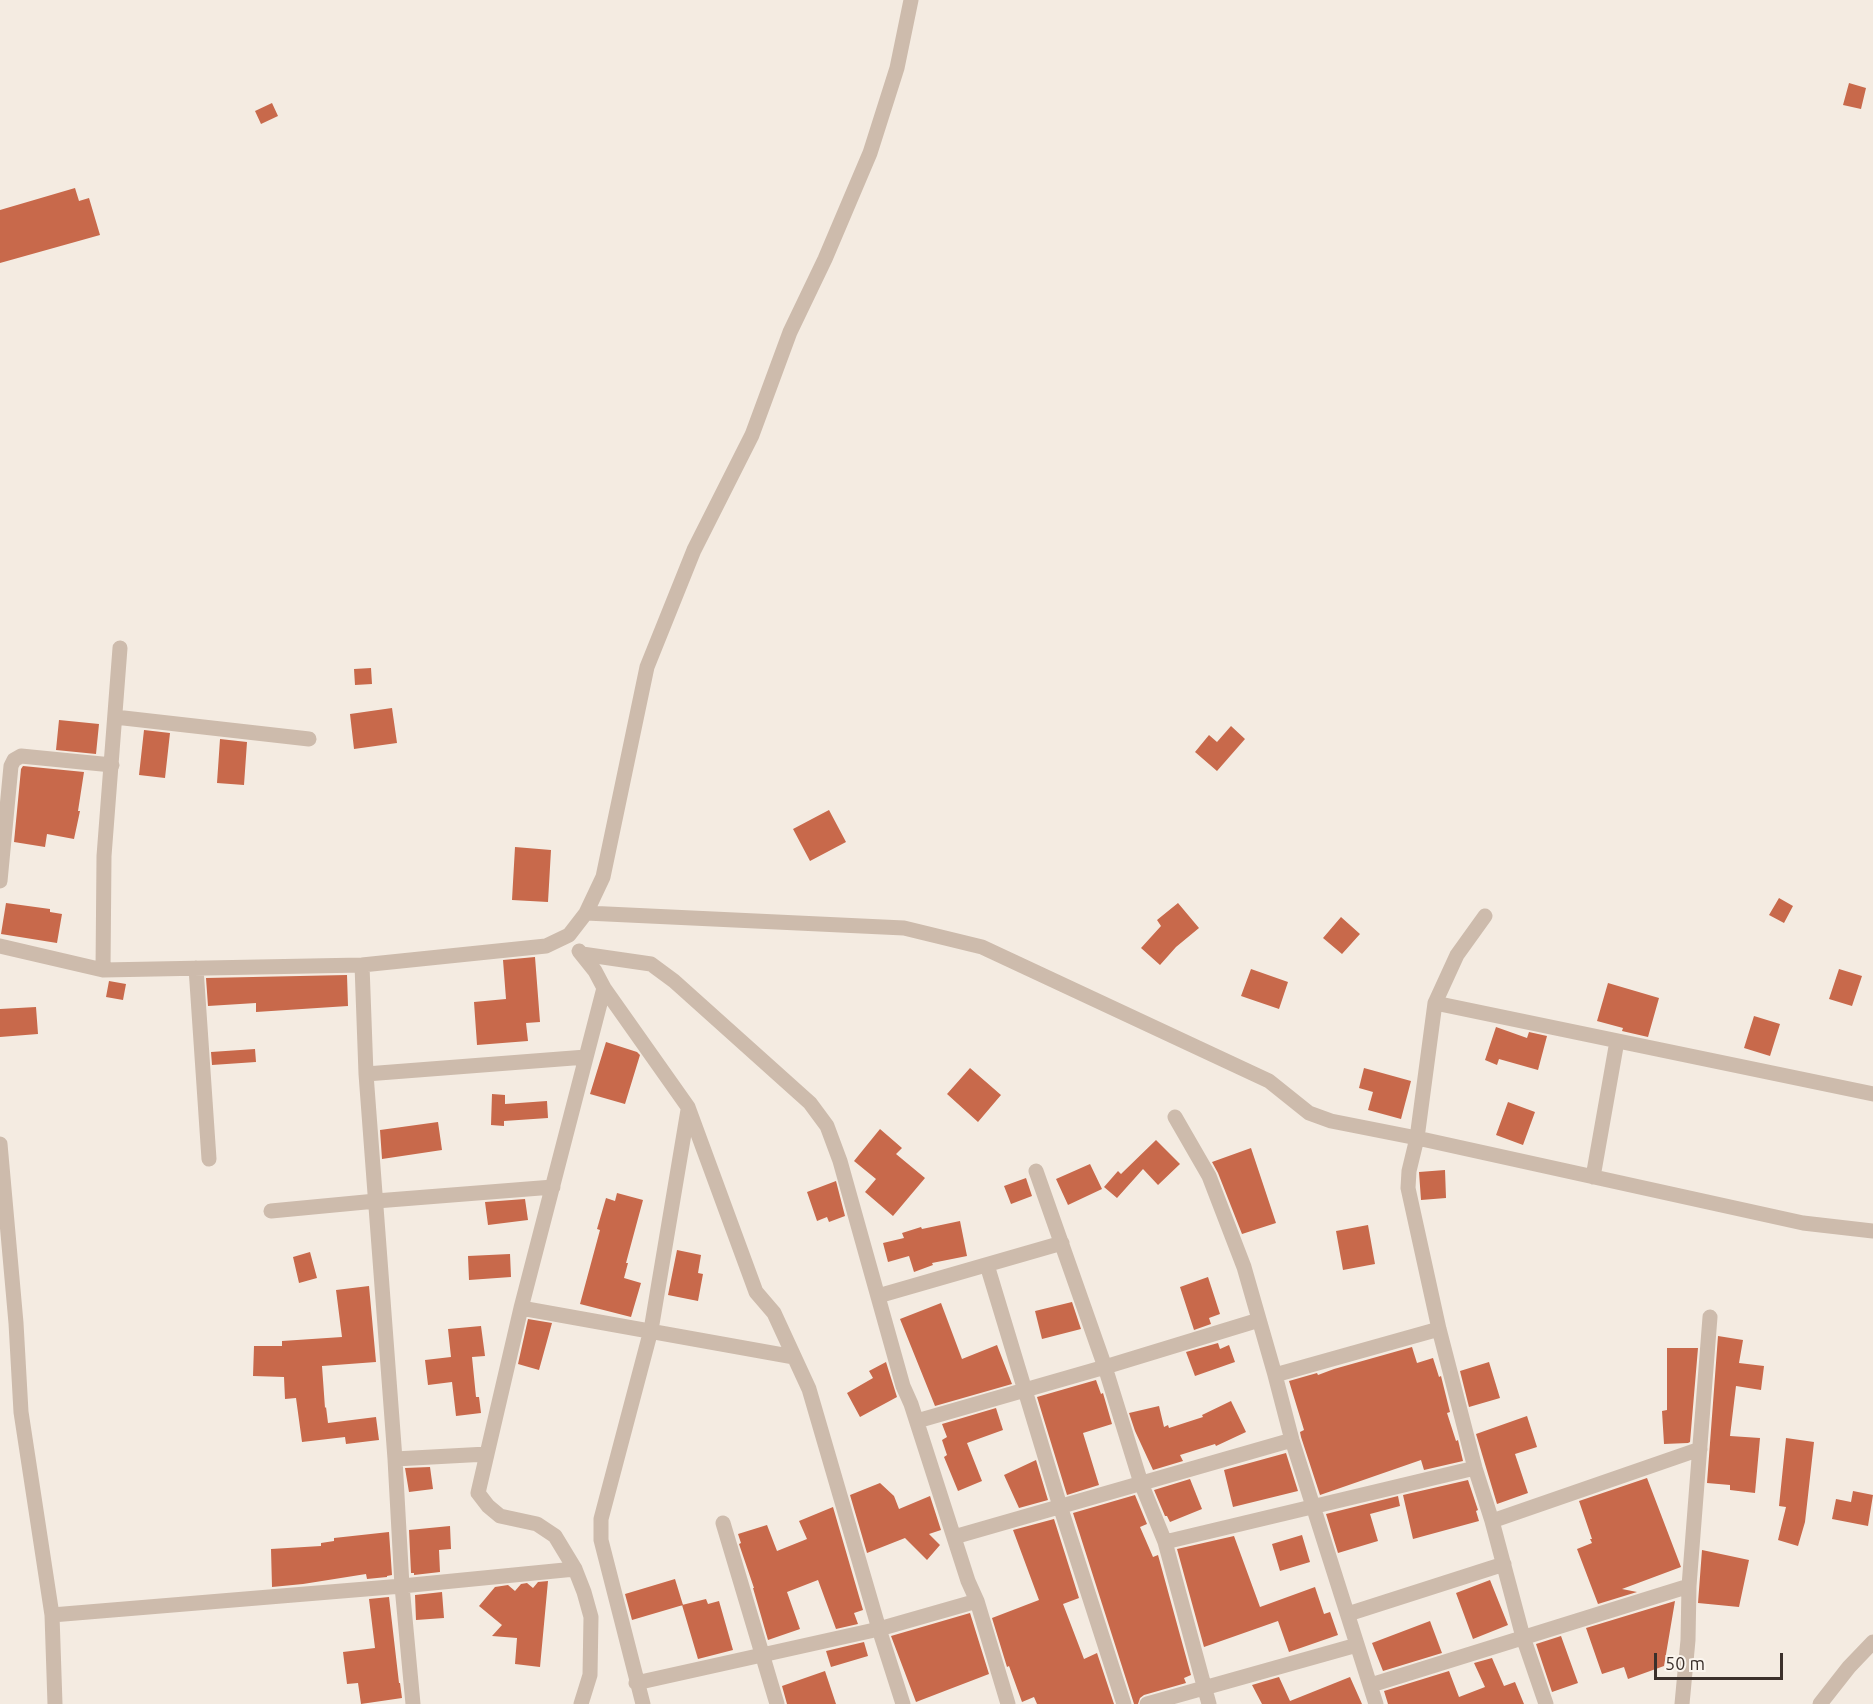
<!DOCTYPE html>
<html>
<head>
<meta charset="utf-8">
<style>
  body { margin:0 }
  #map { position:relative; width:1873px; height:1704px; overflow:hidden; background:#f4ebe1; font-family:Ubuntu,sans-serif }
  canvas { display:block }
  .scale { position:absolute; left:1654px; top:1653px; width:129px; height:27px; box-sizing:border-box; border:3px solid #3b302b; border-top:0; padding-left:8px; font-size:18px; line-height:21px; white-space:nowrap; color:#3b302b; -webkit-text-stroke:4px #fbf5ee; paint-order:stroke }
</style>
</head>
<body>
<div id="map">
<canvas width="1873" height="1704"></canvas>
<div class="scale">50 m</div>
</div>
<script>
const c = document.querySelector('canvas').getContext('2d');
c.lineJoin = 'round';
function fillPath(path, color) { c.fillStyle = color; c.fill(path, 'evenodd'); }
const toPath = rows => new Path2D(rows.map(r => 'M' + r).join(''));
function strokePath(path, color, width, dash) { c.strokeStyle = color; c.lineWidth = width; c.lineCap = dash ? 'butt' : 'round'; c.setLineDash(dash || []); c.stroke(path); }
fillPath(toPath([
  [1849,83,1866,88,1861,109,1843,105],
  [272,103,278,116,261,124,255,111],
  [75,188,79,201,89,198,100,235,0,263,0,210],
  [371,668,372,684,355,685,354,669],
  [392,708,397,743,354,749,350,714],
  [59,720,99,724,96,754,56,750],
  [1231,726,1245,739,1217,771,1195,752,1209,735,1217,742],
  [144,730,170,733,165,778,139,775],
  [220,739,247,742,244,785,217,783],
  [23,766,84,772,78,811,80,811,74,839,47,834,45,847,14,842,21,769],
  [829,810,846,842,810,861,793,829],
  [515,847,551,850,548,902,512,900],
  [1779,898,1793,906,1784,923,1769,915],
  [6,903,50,909,50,912,62,914,57,943,1,934],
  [1178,903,1199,928,1176,947,1160,965,1141,948,1161,926,1157,920],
  [1341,917,1360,934,1342,954,1323,938],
  [535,957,540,1022,526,1023,528,1041,477,1045,474,1002,506,999,503,960],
  [1251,969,1288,982,1279,1009,1241,996],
  [1839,969,1862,976,1852,1006,1829,999],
  [347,975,348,1006,256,1012,256,1003,208,1006,206,978],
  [109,981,126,984,123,1000,106,997],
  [1608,983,1659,998,1648,1037,1622,1031,1623,1028,1597,1021],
  [36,1007,38,1034,0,1037,0,1009],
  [1754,1016,1780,1024,1770,1056,1744,1048],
  [1496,1027,1527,1038,1529,1032,1547,1036,1538,1070,1499,1059,1497,1065,1485,1060],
  [606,1042,637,1052,640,1055,625,1104,590,1094],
  [255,1049,256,1062,212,1065,211,1052],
  [970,1068,1001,1095,978,1122,947,1094],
  [1364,1068,1411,1081,1401,1119,1368,1110,1373,1092,1359,1088],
  [492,1094,505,1095,505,1104,547,1101,548,1118,504,1121,504,1126,491,1125],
  [1508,1102,1535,1112,1523,1145,1496,1135],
  [438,1122,442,1150,382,1159,380,1130],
  [880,1129,902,1148,896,1154,925,1178,893,1216,865,1192,876,1179,854,1161],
  [1156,1140,1180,1164,1158,1185,1143,1169,1117,1198,1104,1187,1118,1171,1121,1174],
  [1251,1148,1276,1223,1242,1234,1218,1173,1212,1162],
  [1090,1164,1102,1189,1068,1205,1056,1179],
  [1445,1170,1446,1198,1421,1200,1419,1172],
  [1026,1178,1032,1196,1011,1204,1004,1186],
  [836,1181,845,1216,829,1222,827,1217,817,1221,807,1192],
  [617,1193,643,1200,626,1263,628,1263,624,1278,641,1283,631,1317,580,1304,600,1230,597,1229,606,1198,615,1201],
  [525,1199,528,1220,488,1225,485,1202],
  [960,1221,967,1256,932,1263,933,1265,914,1272,909,1256,888,1262,883,1243,904,1238,902,1233,921,1227,922,1229],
  [1368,1225,1375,1264,1343,1270,1336,1231],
  [677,1250,701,1255,698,1273,703,1274,698,1301,668,1295],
  [310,1252,317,1278,299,1283,293,1257],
  [510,1254,511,1277,469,1280,468,1256],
  [1208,1277,1220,1314,1209,1318,1211,1324,1194,1330,1180,1287],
  [369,1286,376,1362,322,1366,325,1408,326,1407,328,1423,376,1417,379,1440,346,1444,345,1437,302,1442,296,1398,285,1399,284,1377,253,1376,254,1346,282,1346,282,1341,342,1337,336,1290],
  [1072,1302,1081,1329,1042,1339,1035,1311],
  [941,1303,962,1359,997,1345,1012,1384,935,1406,900,1319],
  [528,1319,552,1323,539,1370,518,1364],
  [481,1326,485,1356,472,1357,476,1397,479,1397,481,1413,456,1416,452,1382,428,1385,425,1360,451,1357,448,1329],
  [1718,1336,1743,1340,1739,1363,1764,1366,1761,1390,1736,1386,1730,1436,1760,1438,1755,1493,1730,1490,1730,1485,1707,1483],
  [1218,1343,1220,1349,1229,1345,1235,1362,1195,1376,1186,1352],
  [1412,1347,1417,1363,1433,1358,1439,1377,1441,1376,1450,1412,1447,1413,1456,1441,1458,1440,1463,1461,1424,1470,1421,1460,1320,1495,1301,1437,1300,1432,1304,1430,1289,1381,1317,1373,1318,1375,1334,1369],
  [1667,1348,1698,1348,1690,1442,1688,1443,1664,1444,1662,1411,1667,1410],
  [886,1362,897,1397,860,1417,847,1393,873,1378,869,1371],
  [1489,1362,1500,1398,1469,1407,1460,1371],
  [1096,1380,1101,1394,1103,1393,1112,1424,1083,1433,1099,1485,1067,1495,1037,1397],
  [1231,1401,1246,1432,1216,1446,1215,1444,1180,1455,1183,1461,1153,1470,1135,1431,1129,1413,1159,1406,1164,1427,1168,1425,1169,1428,1203,1417,1202,1415],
  [996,1408,1003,1430,967,1443,982,1481,958,1491,944,1457,947,1455,942,1440,947,1437,942,1424],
  [1527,1416,1537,1447,1515,1454,1528,1493,1497,1504,1476,1434],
  [1786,1438,1814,1442,1805,1522,1798,1546,1778,1540,1786,1507,1779,1506],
  [1286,1453,1298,1491,1233,1507,1224,1470],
  [1036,1460,1048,1500,1019,1508,1004,1475],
  [430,1467,433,1489,409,1492,405,1468],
  [1647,1478,1681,1567,1622,1589,1637,1592,1598,1604,1577,1549,1592,1543,1590,1539,1592,1539,1579,1501],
  [1190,1479,1202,1509,1170,1522,1167,1516,1165,1516,1154,1490],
  [1468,1480,1478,1510,1476,1511,1479,1521,1413,1539,1403,1495],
  [880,1483,894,1496,899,1509,930,1496,941,1530,929,1534,940,1545,927,1560,905,1538,867,1553,850,1495],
  [1853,1491,1873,1495,1868,1526,1832,1519,1836,1499,1851,1502],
  [1135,1495,1147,1524,1140,1527,1153,1557,1158,1555,1191,1675,1184,1678,1186,1683,1144,1695,1140,1698,1138,1704,1134,1704,1073,1513],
  [1398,1496,1400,1506,1370,1514,1378,1541,1338,1553,1326,1514],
  [833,1507,863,1610,854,1613,858,1624,836,1629,818,1580,787,1592,800,1629,768,1640,753,1588,754,1588,739,1544,741,1543,738,1534,767,1525,777,1551,807,1539,799,1521],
  [1054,1519,1079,1598,1063,1604,1084,1659,1097,1653,1114,1704,1037,1704,1034,1697,1022,1702,1009,1666,1007,1667,992,1618,1039,1600,1013,1530],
  [450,1526,451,1549,439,1550,440,1572,414,1575,414,1573,411,1573,409,1530],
  [389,1532,392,1575,387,1576,387,1577,367,1579,366,1574,303,1584,272,1587,271,1549,321,1546,321,1543,334,1541,334,1538],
  [1302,1535,1310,1562,1280,1571,1272,1544],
  [1234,1536,1260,1607,1315,1587,1324,1614,1330,1612,1338,1635,1289,1652,1278,1621,1204,1647,1177,1549],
  [1702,1550,1749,1560,1739,1607,1698,1603],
  [675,1579,683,1605,632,1620,625,1594],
  [1490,1580,1508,1625,1473,1639,1456,1593],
  [548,1581,540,1667,515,1664,517,1638,492,1636,502,1625,479,1606,495,1587,508,1585,515,1591,521,1584,527,1583,533,1588,538,1582],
  [442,1592,444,1618,416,1620,415,1595],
  [389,1597,399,1683,400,1683,402,1698,361,1704,358,1683,347,1684,343,1652,375,1648,369,1599],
  [706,1599,708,1604,719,1601,733,1650,698,1659,682,1605],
  [1675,1601,1664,1666,1628,1679,1624,1667,1602,1674,1586,1628],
  [970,1613,989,1674,916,1702,891,1636],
  [1430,1621,1442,1653,1383,1671,1372,1643],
  [1561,1636,1578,1683,1552,1692,1536,1644],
  [864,1642,868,1656,831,1667,826,1651],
  [1492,1658,1504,1686,1515,1682,1524,1704,1388,1704,1384,1691,1449,1671,1459,1697,1485,1687,1474,1663],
  [825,1671,836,1704,787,1704,782,1686],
  [1279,1677,1290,1701,1350,1677,1362,1704,1262,1704,1252,1685]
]), '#c8694b');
strokePath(toPath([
  [115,717,309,739],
  [0,881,11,766,14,760,21,756,112,765],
  [586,913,904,928,982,947,1269,1081,1309,1113,1331,1121,1417,1138,1803,1223,1873,1231],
  [1485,916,1457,955,1435,1003,1417,1138,1409,1171,1408,1188,1439,1329,1475,1468,1492,1521,1523,1637,1546,1704],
  [0,946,103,970,362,965,546,946,569,935,586,913,603,877,647,667,694,550,752,435,790,332,825,259,870,153,897,68,911,0],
  [579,951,595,971,604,988,688,1107,756,1292,774,1313,809,1389,879,1629,903,1704],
  [582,954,651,964,674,981,810,1103,827,1126,840,1161,903,1386,911,1404,968,1581,977,1601,1008,1704],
  [362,965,366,1074,395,1459,487,1454,478,1493,488,1506,500,1516,537,1524,555,1536,575,1569,584,1592,591,1617,590,1675,581,1704],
  [196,968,209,1159],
  [103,970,104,856,120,648],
  [1435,1003,1873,1094],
  [366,1074,586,1057],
  [1175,1117,1209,1176,1244,1267,1275,1375],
  [0,1144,16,1323,21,1412,52,1615,55,1704],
  [1036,1171,1105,1367,1141,1483,1165,1542,1209,1704],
  [1593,1177,1617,1041],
  [271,1211,376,1201,553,1187],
  [987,1265,1060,1506,1124,1704],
  [878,1296,1062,1243],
  [521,1308,794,1357],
  [917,1421,1105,1367,1259,1320],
  [487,1454,521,1308,604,988],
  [395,1459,402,1586,413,1704],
  [1492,1521,1700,1449],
  [723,1523,777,1704],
  [954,1537,1292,1440],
  [1165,1542,1475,1468],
  [1348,1614,1504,1564],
  [52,1615,402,1586,575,1569],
  [636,1683,879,1629,977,1601],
  [1371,1685,1689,1586],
  [643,1704,601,1540,601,1519,651,1330,688,1110],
  [1147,1704,1357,1645],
  [1376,1704,1292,1440,1275,1375,1439,1329],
  [1682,1704,1688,1640,1689,1586,1710,1317],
  [1820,1704,1849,1667,1873,1642]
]), '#cdbbac', 15);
</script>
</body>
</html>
